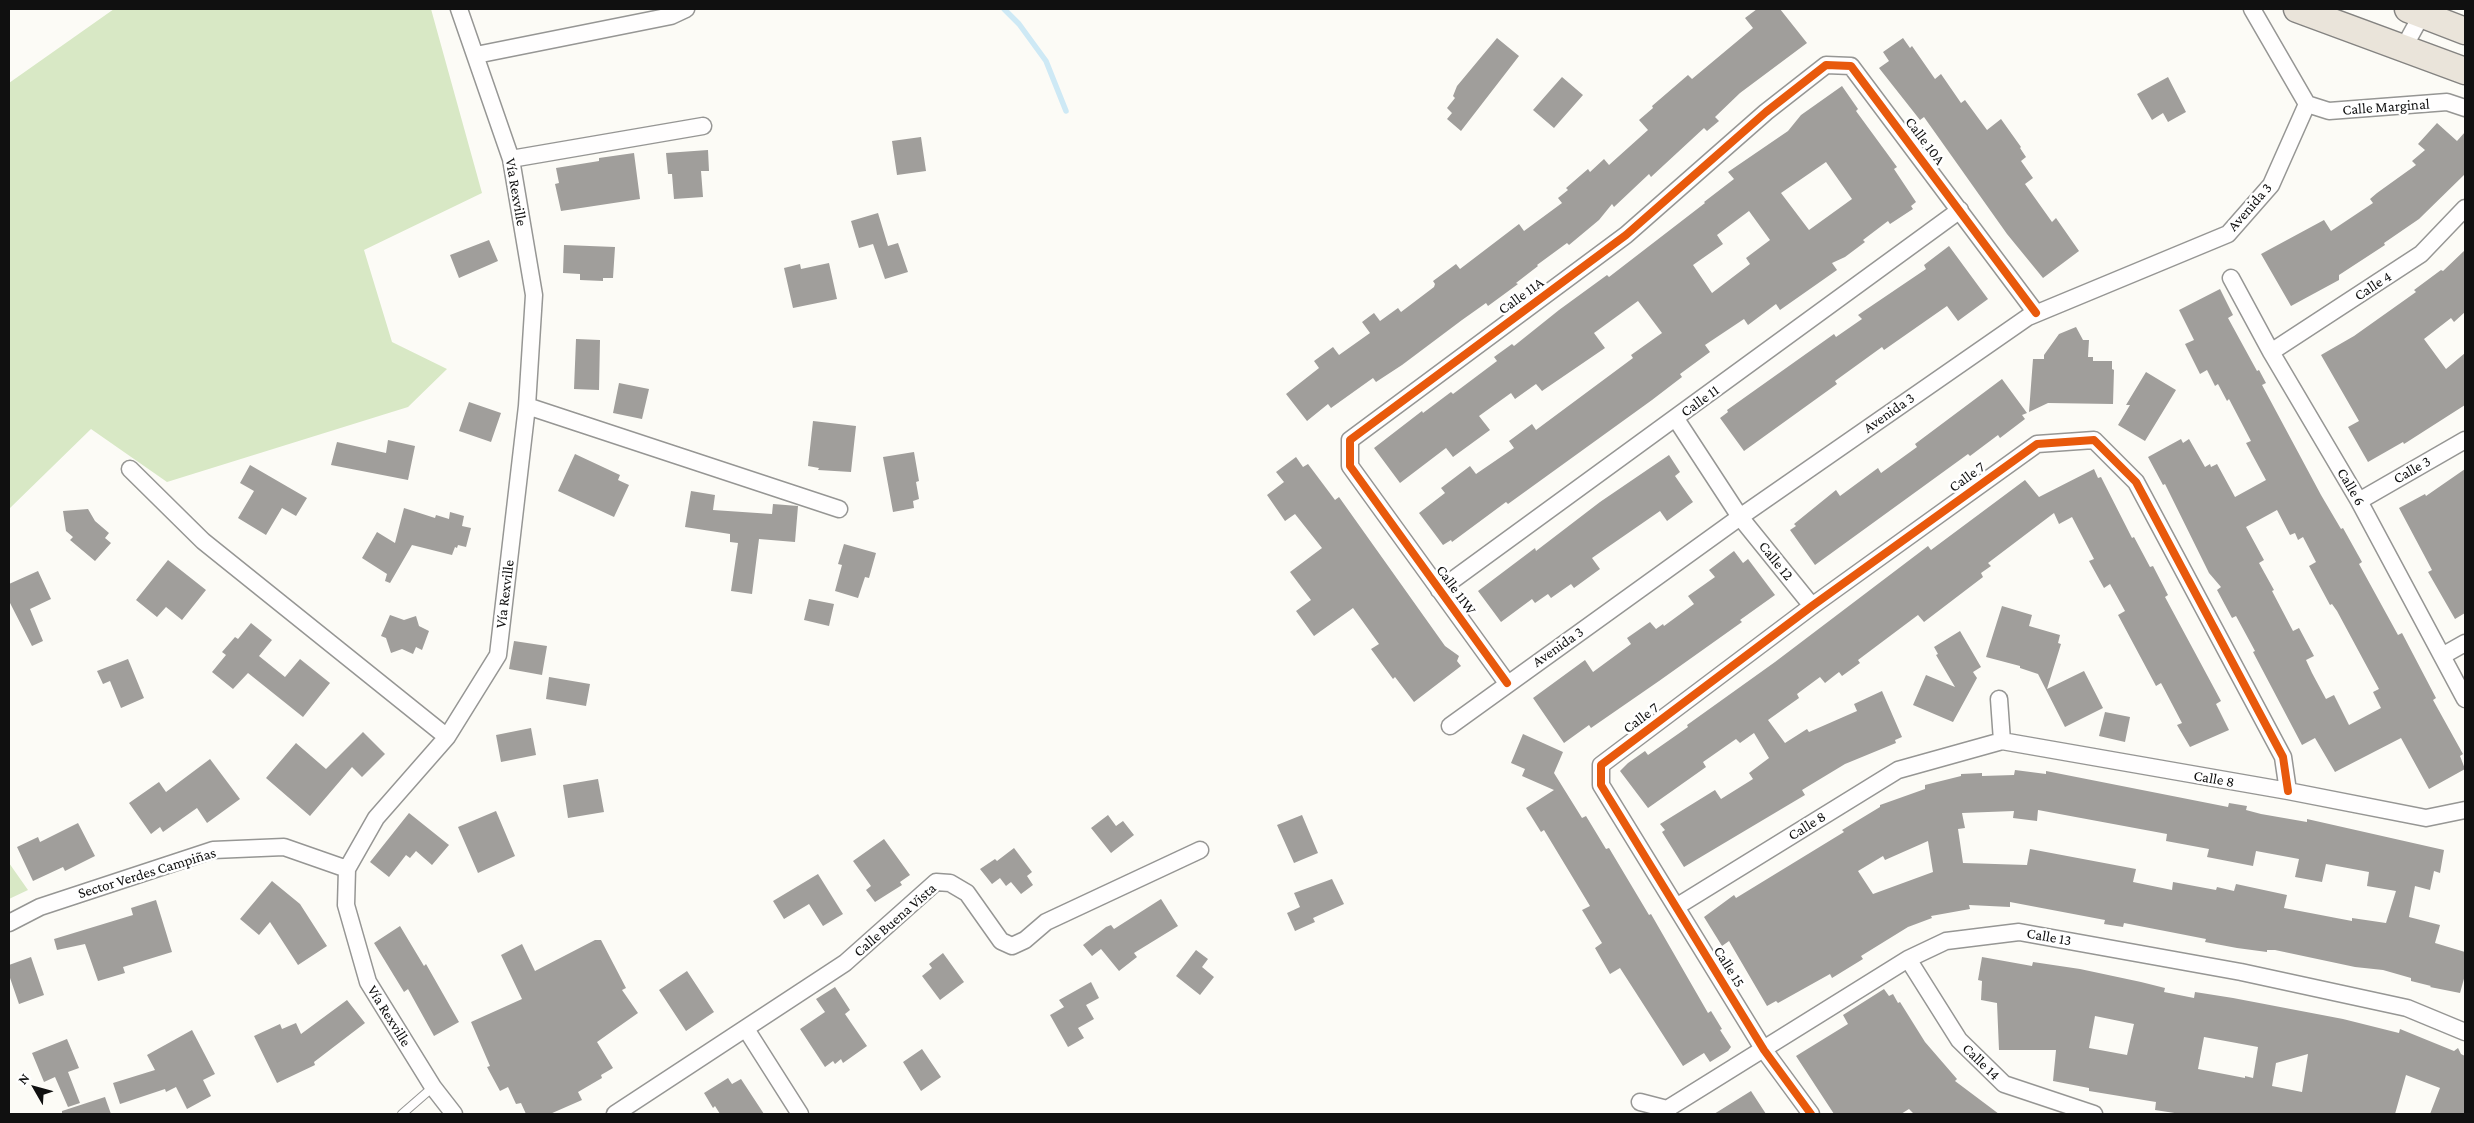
<!DOCTYPE html>
<html>
<head>
<meta charset="utf-8">
<style>
  body { margin:0 }
  #map { position:relative; width:2474px; height:1123px; overflow:hidden; background:#fcfbf6; font-family:"Crimson Pro",serif }
  canvas { display:block }
  .frame { position:absolute; inset:0; border:10px solid #101010; pointer-events:none }
  .north { position:absolute; left:10px; top:1063px; width:50px; height:50px; -webkit-text-stroke:4px #fff; paint-order:stroke; rotate:308deg; font-size:14px; font-weight:700; line-height:20px; text-align:center; color:#101010 }
  .north::after { content:''; display:block; margin:auto; width:18px; height:22px; background:#101010; clip-path:polygon(50% 0,100% 100%,50% 72%,0 100%) }
</style>
</head>
<body>
<div id="map">
<canvas width="2474" height="1123"></canvas>
<div class="frame"></div>
<div class="north">N</div>
</div>
<script>
const c = document.querySelector('canvas').getContext('2d');
c.lineJoin = 'round';
function fillPath(path, color) { c.fillStyle = color; c.fill(path, 'evenodd'); }
const toPath = rows => new Path2D(rows.map(r => 'M' + r).join(''));
function strokePath(path, color, width, dash) { c.strokeStyle = color; c.lineWidth = width; c.lineCap = dash ? 'butt' : 'round'; c.setLineDash(dash || []); c.stroke(path); }
function label(font, color, halo, rows, align = 'center') {
  c.font = font + ' "Crimson Pro",serif'; c.lineWidth = 5; c.setLineDash([]); c.textBaseline = 'middle'; c.strokeStyle = halo; c.fillStyle = color; for (const [text, x, y, turn = 0] of rows) {
    c.save(); c.translate(x, y); c.rotate((+turn || 0) * Math.PI / 180); c.textAlign = isNaN(turn) ? turn : align; if (halo) c.strokeText(text, 0, 0); c.fillText(text, 0, 0); c.restore();
  }
}
fillPath(toPath([
  [114,9,431,9,482,193,364,250,392,342,447,369,408,407,167,482,91,429,9,509,9,83],
  [9,863,28,890,9,899]
]), '#d8e8c5');
strokePath(toPath([
  [1004,9,1019,24,1046,61,1066,111]
]), '#cee9f5', 5.5);
fillPath(toPath([
  [1757,9,1780,9,1807,43,1740,93,1715,117,1719,121,1707,131,1704,128,1651,177,1649,174,1614,207,1612,204,1599,220,1569,245,1567,243,1537,265,1538,266,1516,283,1518,284,1488,306,1486,303,1462,320,1402,365,1376,382,1373,378,1331,408,1328,404,1307,421,1286,394,1319,368,1314,361,1333,347,1339,355,1370,333,1362,322,1374,313,1380,321,1398,308,1401,312,1434,287,1435,284,1433,281,1456,264,1460,269,1519,224,1524,231,1562,203,1558,198,1568,190,1566,188,1588,169,1590,172,1604,159,1609,165,1648,130,1639,120,1653,108,1652,106,1688,75,1692,79,1753,28,1745,18],
  [1497,38,1519,56,1461,131,1447,119,1452,113,1447,108,1455,98,1453,96,1457,86],
  [1903,38,1910,48,1912,46,1935,79,1941,74,1961,103,1965,100,1987,130,2001,119,2021,147,2020,148,2026,157,2021,161,2033,178,2025,184,2052,222,2056,218,2079,251,2043,278,2007,234,1924,117,1920,120,1879,68,1889,61,1883,52],
  [1562,77,1583,95,1554,128,1533,110],
  [2168,77,2186,112,2168,122,2163,113,2152,120,2137,94],
  [1842,86,1858,109,1856,111,1897,167,1894,169,1916,202,1911,206,1913,209,1890,224,1888,221,1863,240,1865,242,1845,257,1832,263,1837,270,1780,310,1776,304,1748,325,1744,319,1705,345,1710,352,1680,374,1682,377,1652,400,1508,504,1506,502,1452,542,1451,540,1443,545,1419,513,1445,493,1441,488,1470,466,1476,474,1514,448,1509,441,1532,424,1536,430,1633,358,1631,355,1662,333,1638,301,1594,333,1605,348,1542,391,1536,384,1515,399,1511,393,1479,416,1490,430,1453,457,1446,448,1400,483,1374,448,1422,411,1423,413,1451,392,1453,394,1497,361,1494,357,1512,344,1514,346,1559,310,1607,275,1609,277,1705,203,1704,202,1734,179,1728,172,1788,131,1801,115],
  [1826,162,1852,199,1809,230,1781,193],
  [1749,211,1770,240,1746,258,1750,264,1712,293,1693,265,1723,244,1717,235],
  [2437,123,2457,141,2465,132,2465,174,2419,219,2384,243,2385,245,2339,275,2339,280,2291,306,2261,254,2324,220,2331,231,2373,203,2370,199,2377,193,2416,165,2412,161,2425,150,2418,144],
  [921,137,926,171,897,175,892,141],
  [708,150,709,171,701,171,703,197,674,199,672,174,668,174,666,153],
  [634,153,640,199,561,211,555,184,559,183,556,168,599,161,599,158],
  [878,213,888,246,898,243,908,272,885,279,873,244,859,248,851,221],
  [489,240,498,261,459,278,450,255],
  [564,245,615,247,613,278,603,278,603,281,580,280,580,274,563,273],
  [1949,246,1988,299,1958,321,1947,306,1884,350,1882,347,1835,381,1837,384,1744,451,1720,418,1728,412,1727,410,1834,334,1836,337,1862,319,1858,315,1926,269,1924,265],
  [2465,250,2465,312,2454,322,2451,318,2424,339,2446,369,2465,353,2465,405,2404,444,2403,442,2368,462,2348,427,2359,421,2321,355,2354,336,2416,292,2414,290,2441,270,2443,271],
  [829,263,837,299,793,308,784,268,800,264,801,269],
  [2220,289,2233,315,2228,318,2257,371,2259,370,2266,383,2262,385,2321,495,2341,529,2343,528,2362,562,2359,564,2398,635,2402,633,2436,698,2433,700,2463,754,2460,756,2465,769,2429,789,2401,738,2335,772,2315,738,2302,745,2253,652,2255,651,2236,616,2232,618,2217,590,2221,587,2209,573,2165,484,2163,485,2148,457,2181,439,2183,443,2189,439,2205,467,2210,464,2211,467,2217,464,2235,497,2266,480,2246,443,2251,441,2229,399,2227,401,2218,384,2215,386,2207,370,2200,374,2185,344,2194,340,2179,310],
  [2277,510,2290,535,2295,533,2298,540,2303,537,2316,562,2309,566,2330,605,2332,604,2337,611,2379,689,2373,692,2381,708,2349,725,2334,695,2326,699,2312,673,2306,660,2314,656,2299,628,2293,631,2272,591,2274,590,2259,563,2264,560,2246,527],
  [2076,327,2083,340,2089,340,2088,357,2093,357,2093,361,2112,361,2112,369,2114,370,2113,404,2048,403,2029,412,2033,359,2044,359,2044,355,2059,334],
  [576,339,600,340,599,390,574,389],
  [2146,372,2176,390,2145,441,2118,425,2130,405,2126,405],
  [2002,379,2027,413,2022,415,2025,419,2000,438,1998,435,1970,456,1968,454,1815,565,1790,530,1796,526,1794,524,1836,490,1840,496,1878,468,1881,473,1917,447,1915,444],
  [619,383,649,389,642,419,613,413],
  [469,402,501,413,491,442,459,431],
  [813,421,856,426,851,472,818,470,819,468,808,466],
  [388,440,415,446,408,480,331,465,337,442,386,453],
  [914,452,919,481,916,482,919,499,913,501,914,508,893,512,883,457],
  [575,454,620,475,618,480,629,485,614,517,558,491],
  [1669,455,1680,472,1675,476,1693,502,1667,521,1660,511,1592,558,1600,569,1574,588,1571,584,1551,598,1548,594,1535,603,1532,599,1501,622,1478,591,1535,548,1536,551,1600,502],
  [1296,457,1303,467,1308,464,1335,500,1339,497,1445,646,1459,656,1457,661,1461,666,1414,702,1395,677,1393,679,1371,649,1379,644,1353,608,1314,636,1296,611,1311,600,1290,572,1322,548,1295,514,1285,521,1267,495,1284,482,1276,472],
  [250,465,307,498,296,516,282,508,266,535,238,518,254,491,240,483],
  [2094,469,2098,478,2101,477,2132,538,2134,537,2150,567,2153,566,2168,595,2165,597,2221,701,2216,704,2229,730,2190,747,2177,725,2182,723,2161,683,2156,686,2118,615,2125,611,2110,584,2104,588,2089,561,2094,559,2072,517,2059,524,2054,513,1988,563,1991,566,1981,573,1983,577,1924,622,1918,615,1858,660,1860,663,1842,676,1839,672,1825,683,1820,677,1797,694,1799,698,1768,720,1785,743,1807,729,1809,732,1857,711,1854,704,1882,691,1902,737,1895,740,1896,743,1845,764,1802,790,1805,795,1684,867,1662,832,1665,830,1660,824,1715,790,1721,799,1753,779,1749,773,1769,758,1754,733,1740,743,1736,739,1703,762,1706,767,1648,808,1620,771,1628,763,1645,751,1648,755,1688,727,1687,725,1775,662,1928,546,1931,550,2025,480,2039,497],
  [2465,469,2465,613,2455,619,2428,572,2432,570,2399,508,2425,494,2426,496],
  [691,491,715,495,713,510,772,514,773,504,798,506,795,542,759,539,752,594,731,591,738,543,730,542,730,534,685,527],
  [404,508,435,518,436,515,449,519,450,512,464,516,462,526,471,528,466,547,458,545,457,548,455,547,452,555,412,545,390,583,385,581,387,574,362,558,377,532,395,543],
  [88,509,95,521,109,533,105,538,111,543,95,561,70,540,73,537,66,531,63,511],
  [844,544,876,553,869,578,865,577,858,598,835,591,842,565,838,564],
  [1734,551,1743,563,1748,559,1775,595,1740,620,1742,622,1659,681,1591,728,1589,725,1564,743,1533,698,1585,660,1593,672,1631,644,1627,638,1650,622,1656,629,1663,624,1664,626,1694,604,1688,596,1715,577,1709,570],
  [168,560,206,590,182,620,166,607,157,617,136,600],
  [38,571,51,599,30,609,43,641,32,646,9,601,9,584],
  [809,599,834,604,829,626,804,620],
  [2002,606,2032,615,2029,626,2060,635,2058,643,2061,644,2047,689,2084,671,2103,708,2065,727,2038,674,2020,668,2020,666,1986,657],
  [390,615,404,620,416,616,419,626,429,631,422,650,416,647,413,654,402,649,391,653,386,638,381,636],
  [251,623,272,640,259,656,285,677,300,659,330,683,303,717,248,673,233,689,212,672,226,655,222,652,235,637,238,639],
  [1960,631,1981,667,1973,672,1977,678,1953,722,1913,705,1926,675,1955,687,1936,655,1938,654,1934,647],
  [514,641,547,646,542,675,509,669],
  [128,659,144,698,121,708,110,681,103,684,97,671],
  [549,677,590,684,586,706,546,699],
  [2105,712,2130,717,2125,742,2099,736],
  [531,728,536,755,501,762,496,735],
  [363,732,385,754,362,777,352,767,310,816,266,778,296,743,326,769],
  [1523,734,1563,752,1554,773,1582,818,1586,816,1606,849,1609,848,1649,915,1651,914,1708,1013,1711,1011,1722,1029,1720,1030,1731,1047,1728,1051,1710,1062,1704,1053,1683,1066,1620,968,1610,974,1595,948,1602,943,1582,910,1590,906,1544,830,1541,832,1526,808,1554,790,1522,776,1525,769,1511,763],
  [210,759,240,799,207,823,197,808,163,832,160,827,151,834,129,803,159,782,166,792],
  [2015,770,2046,774,2046,771,2228,807,2229,803,2247,806,2246,810,2261,814,2307,822,2307,819,2444,850,2440,873,2434,871,2430,890,2415,886,2409,917,2440,925,2435,943,2465,952,2465,975,2460,993,2430,987,2431,986,2411,981,2411,978,2383,970,2355,967,2275,950,2267,950,2267,952,2237,948,2205,942,2206,939,2124,923,2123,927,2104,924,2105,920,2010,902,2010,907,1969,905,1970,909,1931,916,1932,918,1908,927,1861,956,1863,959,1832,978,1830,974,1778,1003,1776,1001,1767,1006,1729,941,1722,946,1704,917,1734,895,1736,898,1844,832,1842,830,1880,807,1880,805,1925,789,1925,785,1961,776,1961,774,1982,773,1982,776,2014,775],
  [2038,810,2167,834,2166,841,2209,849,2207,857,2253,866,2256,851,2299,859,2295,877,2322,882,2326,864,2369,872,2367,886,2396,891,2386,923,2352,918,2352,921,2284,908,2287,895,2236,884,2234,891,2217,887,2216,890,2173,882,2172,890,2133,882,2136,869,2030,849,2027,865,1963,863,1958,829,1965,828,1962,813,2014,811,2013,818,2037,821],
  [1928,841,1933,872,1873,894,1858,871,1883,856,1885,860],
  [598,779,604,812,568,818,563,785],
  [496,811,515,856,478,873,458,827],
  [409,813,449,845,432,865,416,851,410,858,406,855,389,877,370,862],
  [1108,815,1116,826,1123,821,1134,835,1111,853,1091,828],
  [1302,815,1318,853,1294,863,1277,825],
  [78,823,95,856,65,871,63,867,33,881,17,847,38,837,40,842],
  [884,839,910,875,900,882,902,885,875,902,866,890,871,886,853,861],
  [1014,848,1032,872,1027,876,1033,885,1021,894,1011,882,1006,886,1000,878,992,884,980,869,995,859,997,861],
  [818,874,843,914,823,926,809,904,784,919,773,901],
  [1332,879,1344,904,1313,918,1315,922,1295,931,1287,913,1300,907,1294,893],
  [272,881,300,904,327,946,298,965,270,922,259,935,240,919],
  [1161,899,1178,926,1134,953,1137,957,1119,971,1101,949,1092,956,1083,945,1106,927,1111,925,1114,929],
  [156,900,172,952,123,967,125,973,98,981,85,944,57,950,54,939,133,915,131,908],
  [400,926,424,966,426,964,459,1022,434,1036,408,989,404,992,374,943],
  [595,940,601,940,626,988,622,990,638,1013,597,1042,613,1068,601,1075,602,1078,578,1092,582,1100,550,1114,526,1114,521,1103,516,1104,508,1087,500,1091,487,1067,490,1066,471,1022,522,999,501,955,522,944,535,971],
  [1196,950,1208,959,1202,967,1214,977,1200,995,1176,976],
  [943,953,964,982,940,1000,922,976,932,968,929,964],
  [31,957,44,995,19,1004,9,975,9,965],
  [1982,957,2032,966,2033,962,2080,969,2141,982,2165,988,2164,992,2194,998,2195,992,2233,998,2343,1019,2399,1033,2400,1029,2454,1051,2458,1048,2461,1054,2465,1056,2465,1114,2430,1114,2440,1088,2406,1075,2395,1114,2181,1114,2155,1110,2156,1102,2089,1091,2089,1088,2053,1081,2056,1050,1999,1050,1997,1003,1981,1000,1982,981,1978,980],
  [2095,1016,2134,1024,2127,1055,2089,1048],
  [2204,1037,2258,1047,2253,1078,2245,1076,2245,1078,2198,1069],
  [2308,1054,2302,1092,2272,1086,2276,1063],
  [687,971,714,1012,686,1031,659,990],
  [1091,982,1099,998,1086,1005,1094,1019,1078,1028,1084,1038,1068,1047,1050,1015,1064,1007,1059,1000],
  [835,987,850,1010,845,1014,867,1046,843,1063,841,1059,835,1064,833,1061,825,1067,800,1029,825,1012,816,999],
  [1884,989,1889,996,1893,994,1898,1003,1900,1002,1925,1042,1957,1079,1955,1081,1999,1114,1914,1114,1909,1109,1901,1114,1834,1114,1796,1056,1848,1024,1843,1015],
  [347,1000,365,1023,314,1062,315,1065,277,1083,254,1036,280,1024,282,1029,296,1023,301,1034],
  [192,1030,215,1074,203,1080,211,1096,187,1109,176,1087,166,1092,165,1089,120,1104,113,1083,155,1070,147,1055],
  [67,1039,79,1068,68,1072,80,1103,68,1107,55,1077,44,1082,32,1053],
  [922,1049,941,1077,921,1091,903,1062],
  [728,1078,732,1084,741,1079,764,1114,720,1114,715,1106,713,1108,704,1093],
  [1751,1091,1766,1114,1714,1114],
  [105,1097,111,1114,62,1114,62,1111]
]), '#a09e9b');
const service = toPath([
  [402,1114,433,1087]
]);
const minor = toPath([
  [2252,9,2307,104],
  [2404,47,2425,9],
  [476,55,671,16,686,9],
  [2307,104,2329,111,2447,102,2465,108],
  [511,159,703,126],
  [2231,278,2271,352,2359,501,2465,699],
  [2271,352,2421,254,2465,208],
  [527,406,839,509],
  [1676,419,1740,517,1812,606],
  [130,469,203,541,447,737],
  [2359,501,2465,440],
  [1439,590,1960,210],
  [2442,656,2465,643],
  [1507,683,1350,466,1350,440,1626,235,1766,112,1826,65,1851,66,2036,313],
  [1999,699,2002,741],
  [1450,726,1740,517,2028,317,2228,234,2271,185,2307,104],
  [1676,907,1898,770,2002,741,2288,791,2426,818,2465,810],
  [9,923,40,907,213,850,284,847,347,869],
  [1908,959,1959,1040,2004,1084,2094,1114],
  [746,1029,800,1114],
  [1640,1102,1667,1109,1908,959,1946,941,2019,932,2241,972,2407,1008,2465,1032],
  [454,1114,433,1087,368,982,346,905,347,869,376,818,447,737,498,655,527,406,534,295,511,159,459,9],
  [615,1114,845,963,936,882,950,883,967,893,1001,941,1012,946,1025,940,1046,922,1200,850],
  [1811,1114,1764,1050,1601,785,1601,765,1812,606,2037,444,2094,440,2136,482,2283,757,2288,791]
]);
const trunk = toPath([
  [2297,9,2465,71],
  [2408,9,2465,31]
]);
strokePath(service, '#969694', 10);
strokePath(minor, '#969694', 19);
strokePath(trunk, '#848381', 29);
strokePath(service, '#fffefe', 8);
strokePath(minor, '#fffefe', 16);
strokePath(trunk, '#eae4da', 26);
strokePath(toPath([
  [1507,683,1350,466,1350,440,1626,235,1766,112,1826,65,1851,66,2036,313],
  [1811,1114,1764,1050,1601,785,1601,765,1812,606,2037,444,2094,440,2136,482,2283,757,2288,791]
]), '#e8590c', 8);
label('15px', '#101010', '#fff', [
  ["Calle Marginal",2386,107,-4],
  ["Calle 10A",1925,141,53],
  ["Vía Rexville",516,192,80],
  ["Avenida 3",2250,207,-49],
  ["Calle 4",2373,286,-33],
  ["Calle 11A",1521,296,-36],
  ["Calle 11",1700,401,-36],
  ["Avenida 3",1889,413,-35],
  ["Calle 3",2412,470,-30],
  ["Calle 7",1967,477,-36],
  ["Calle 6",2351,487,60],
  ["Calle 12",1776,561,51],
  ["Calle 11W",1456,590,54],
  ["Vía Rexville",505,594,-83],
  ["Avenida 3",1558,647,-35],
  ["Calle 7",1641,718,-37],
  ["Calle 8",2214,779,10],
  ["Calle 8",1807,826,-32],
  ["Sector Verdes Campiñas",147,873,-17],
  ["Calle Buena Vista",895,920,-41],
  ["Calle 13",2049,937,10],
  ["Calle 15",1729,967,58],
  ["Vía Rexville",389,1016,58],
  ["Calle 14",1981,1062,44]
]);
</script>
</body>
</html>
